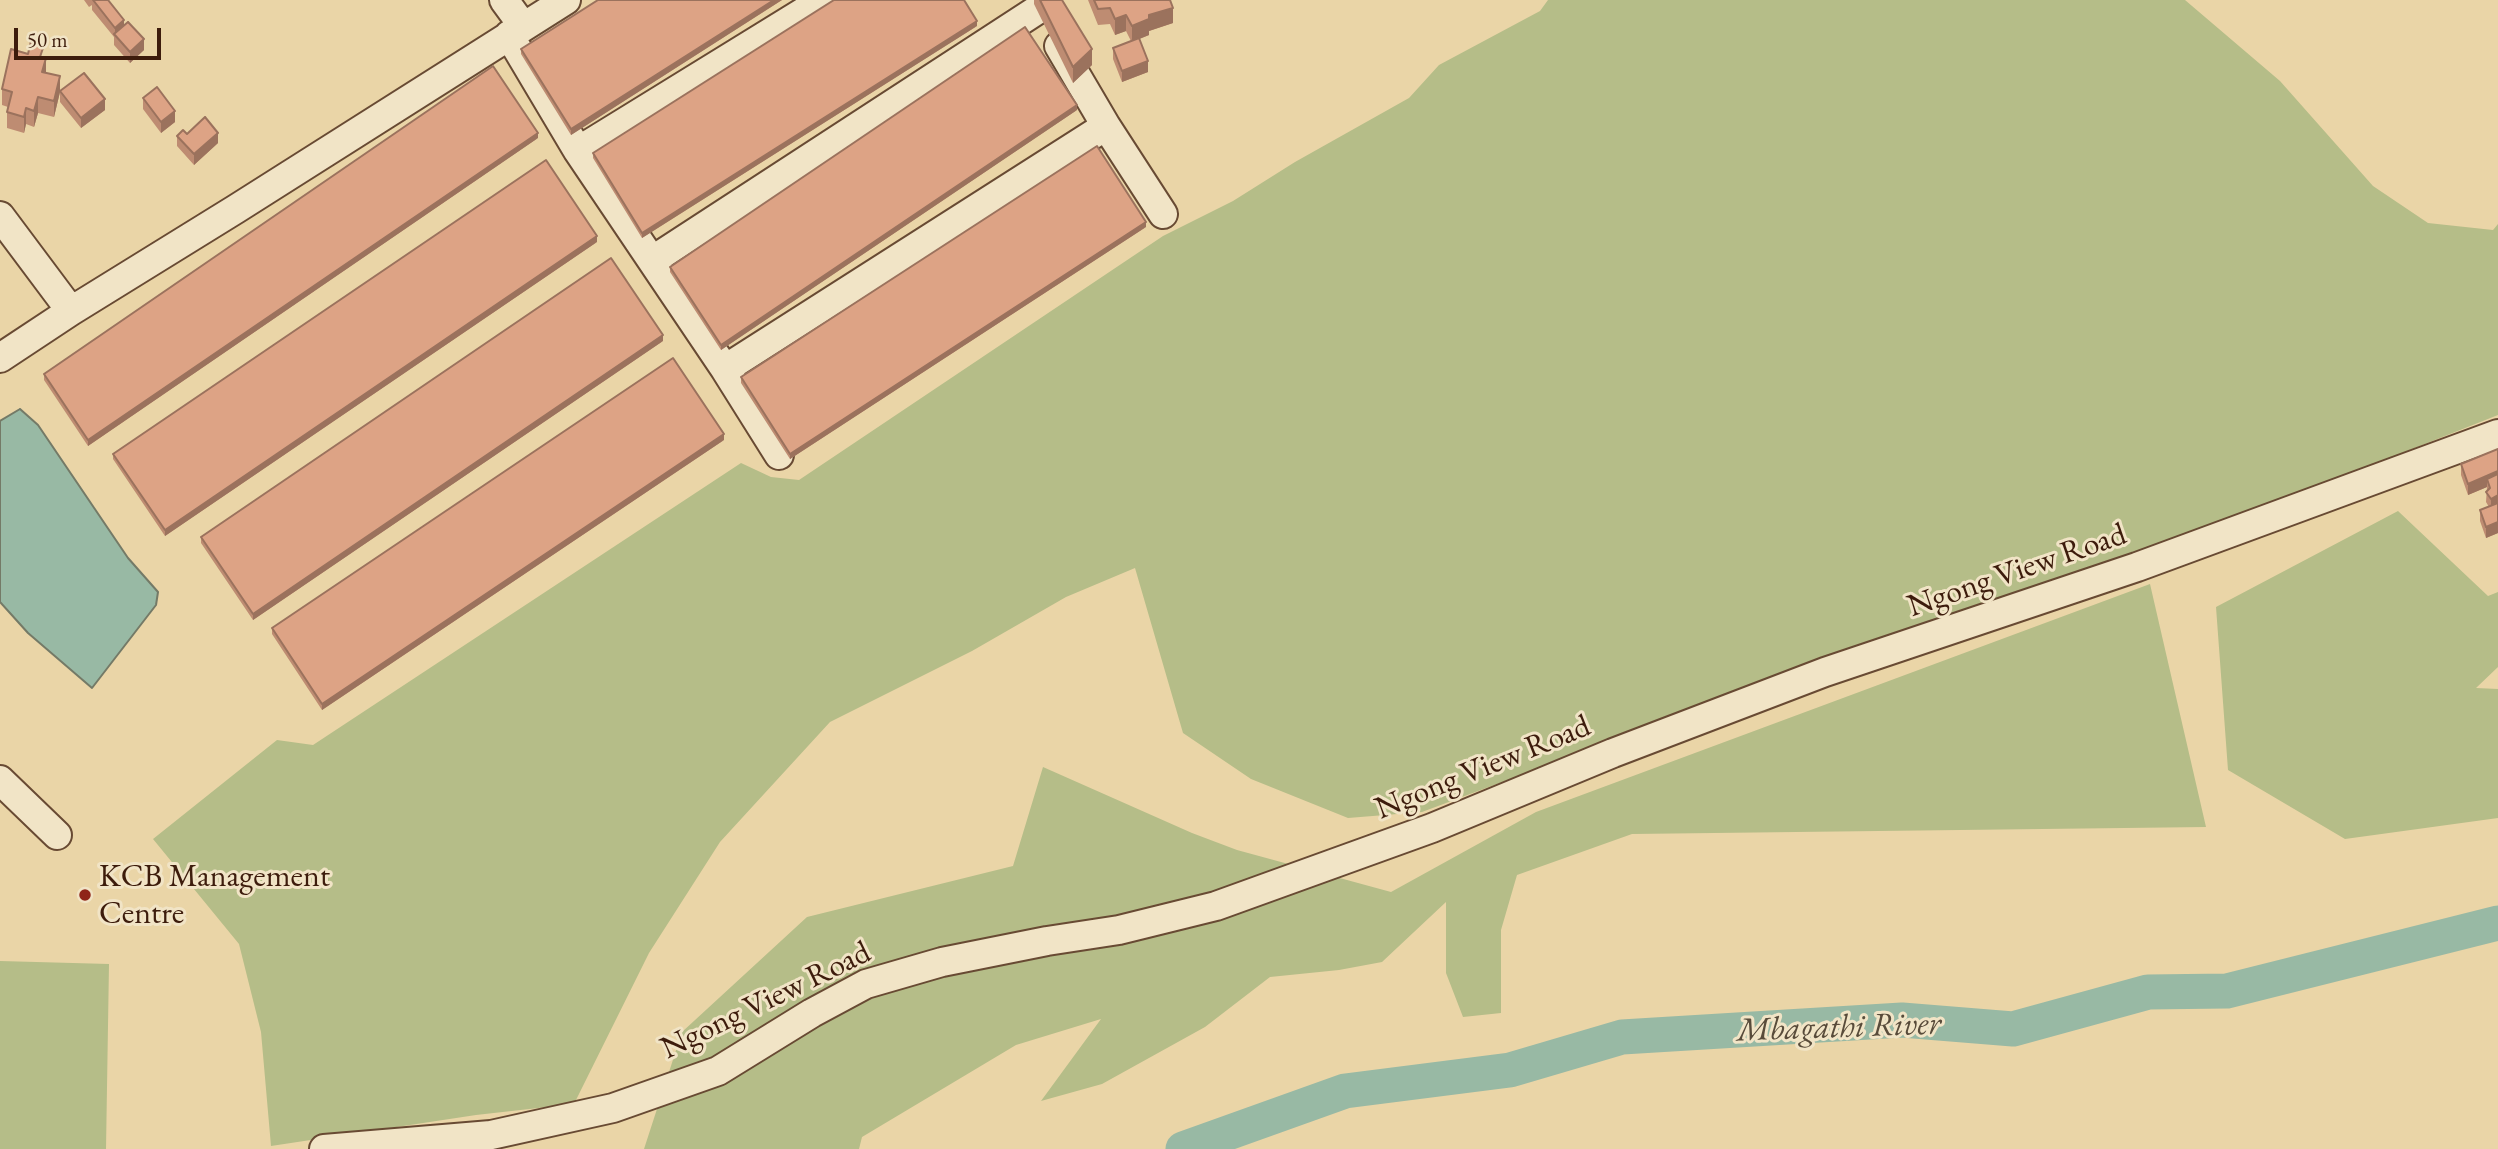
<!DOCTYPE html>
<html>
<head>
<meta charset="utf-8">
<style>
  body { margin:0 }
  #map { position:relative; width:2498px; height:1149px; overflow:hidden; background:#ead5a7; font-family:"EB Garamond",serif }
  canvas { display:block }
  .scale { position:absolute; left:14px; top:28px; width:147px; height:32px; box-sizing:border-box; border:4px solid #3d1c0c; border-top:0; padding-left:9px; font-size:21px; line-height:24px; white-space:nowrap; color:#3d1c0c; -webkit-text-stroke:5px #f1e4c6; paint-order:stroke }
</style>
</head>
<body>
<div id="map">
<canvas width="2498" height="1149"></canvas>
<div class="scale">50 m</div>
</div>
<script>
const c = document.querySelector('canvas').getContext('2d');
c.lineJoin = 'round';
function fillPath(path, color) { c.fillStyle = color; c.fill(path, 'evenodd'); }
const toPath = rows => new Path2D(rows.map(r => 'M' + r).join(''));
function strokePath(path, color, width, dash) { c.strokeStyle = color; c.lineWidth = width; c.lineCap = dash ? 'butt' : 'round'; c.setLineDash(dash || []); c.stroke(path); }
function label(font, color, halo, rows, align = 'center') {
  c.font = font + ' "EB Garamond",serif'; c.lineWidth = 6; c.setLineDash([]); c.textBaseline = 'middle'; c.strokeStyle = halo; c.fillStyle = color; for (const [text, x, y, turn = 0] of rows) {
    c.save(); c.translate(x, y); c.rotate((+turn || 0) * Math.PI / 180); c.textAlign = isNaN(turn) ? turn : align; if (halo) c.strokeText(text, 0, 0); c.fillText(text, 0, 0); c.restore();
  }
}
fillPath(toPath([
  [1548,0,2185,0,2280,81,2373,186,2428,223,2493,230,2498,224,2498,415,2253,512,1609,742,1422,812,1348,818,1251,779,1183,733,1135,568,1066,597,972,651,830,722,720,842,649,953,574,1104,476,1115,271,1146,261,1032,239,944,153,839,277,740,313,745,741,463,771,477,799,480,1163,236,1233,201,1295,162,1409,98,1439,65,1540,11],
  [2398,511,2488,596,2498,592,2498,667,2476,688,2498,689,2498,818,2345,839,2228,770,2216,607],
  [2150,584,2206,827,1632,834,1517,875,1501,930,1501,1013,1463,1017,1446,973,1446,902,1382,962,1339,970,1270,977,1205,1027,1102,1084,1041,1101,1101,1019,1016,1045,862,1137,859,1149,644,1149,682,1032,807,917,1013,866,1043,767,1192,833,1237,850,1391,892,1536,812],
  [0,961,109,964,106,1149,0,1149]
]), '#b5bd88');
const water = toPath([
  [20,409,38,425,128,558,158,592,156,605,92,688,28,633,0,602,0,421,20,409]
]);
fillPath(water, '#98b9a4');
strokePath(water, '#747a67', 2);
strokePath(toPath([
  [1183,1149,1345,1091,1510,1070,1622,1037,1902,1020,2013,1029,2148,992,2227,991,2498,923]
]), '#98b9a4', 35);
const minor = toPath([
  [504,0,523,26],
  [509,35,578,151,725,369,779,455],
  [1059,46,1106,126,1163,214],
  [578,151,823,0],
  [0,216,71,311],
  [653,260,1037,10],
  [0,358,71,311,236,209,566,0],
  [725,369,1106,126],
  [0,780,57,835],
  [324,1149,491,1135,613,1108,718,1071,812,1013,866,984,942,962,1047,941,1119,930,1216,906,1432,828,1613,753,1825,672,2137,567,2498,434]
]);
strokePath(minor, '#684a33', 32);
strokePath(minor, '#f1e4c6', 28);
fillPath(toPath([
  [84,0,108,0,124,25,144,50,130,63,114,45,114,37,92,10,92,5,89,7],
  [598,0,782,0,571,135,521,54,521,49],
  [1034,0,1062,0,1092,65,1073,83,1034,4],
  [1088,0,1170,0,1173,23,1149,31,1149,35,1139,39,1148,72,1122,82,1113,59,1113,48,1131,41,1126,31,1115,35,1110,24,1098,25],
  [977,26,642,238,593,158,593,153],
  [44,57,46,73,60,92,54,117,38,113,34,127,26,124,24,133,7,128,7,112,8,107,2,105,2,89],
  [60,91,105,110,81,128,60,102],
  [143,98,175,122,161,133,143,109],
  [1077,110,721,350,670,272,670,267],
  [187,134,218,143,194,165,177,146,177,136],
  [538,138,88,446,44,380,44,374],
  [1146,227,790,459,741,383,741,377],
  [597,242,165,536,113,459,113,454],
  [663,341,253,620,201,543,201,537],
  [724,440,322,710,272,634,272,628],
  [2498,449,2498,533,2486,538,2480,521,2480,510,2489,507,2486,502,2487,487,2468,495,2461,475,2461,464]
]), '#be8c72');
fillPath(toPath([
  [774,0,782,0,571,135,571,129],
  [1173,8,1173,23,1149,31,1149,35,1132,42,1132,26,1149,15],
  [1126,15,1126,31,1115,35,1115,19],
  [124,20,124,31,115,36,115,28],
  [977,21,977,26,642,238,642,233],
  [144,39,144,50,130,63,130,52],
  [1092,49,1092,65,1073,83,1073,67],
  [46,58,46,74,42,72],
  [1148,61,1148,72,1122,82,1122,71],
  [60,76,60,92,54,117,54,101],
  [38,97,38,113,34,127,34,111],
  [105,99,105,110,81,128,81,118],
  [1077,105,1077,110,721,350,721,345],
  [26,108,26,124,24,133,24,117],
  [175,111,175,122,161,133,161,122],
  [218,133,218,143,194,165,194,154],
  [538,133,538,138,88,446,88,440],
  [1146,222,1146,227,790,459,790,454],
  [597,236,597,242,165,536,165,530],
  [663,335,663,341,253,620,253,614],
  [724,434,724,440,322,710,322,704],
  [2498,471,2498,482,2487,479,2487,487,2468,495,2468,484],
  [2498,495,2498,506,2491,509,2491,499],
  [2498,522,2498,533,2486,538,2486,527]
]), '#9b725d');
const building = toPath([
  [93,0,108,0,124,20,115,28,93,0],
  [598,0,774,0,571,129,521,49,598,0],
  [834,0,964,0,977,21,642,233,593,153,834,0],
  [1040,0,1062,0,1092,49,1073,67,1040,0],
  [1094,0,1170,0,1173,8,1149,15,1149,19,1132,26,1126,15,1115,19,1110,8,1098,9,1094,0],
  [128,22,144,39,130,52,114,34,128,22],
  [1025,27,1077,105,721,345,670,267,1025,27],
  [1139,38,1148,61,1122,71,1113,48,1139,38],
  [31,41,44,45,40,57,46,58,42,72,60,76,54,101,38,97,34,111,26,108,24,117,7,112,12,92,2,89,11,49,28,54,31,41],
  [493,66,538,133,88,440,44,374,493,66],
  [84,73,105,99,81,118,60,91,84,73],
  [157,87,175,111,161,122,143,98,157,87],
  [205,117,218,133,194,154,177,136,183,130,187,134,205,117],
  [1097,146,1146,222,790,454,741,377,1097,146],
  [546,160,597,236,165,530,113,454,546,160],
  [611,258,663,335,253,614,201,537,611,258],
  [673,358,724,434,322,704,272,628,673,358],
  [2498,449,2498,471,2468,484,2461,464,2498,449],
  [2498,474,2498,495,2491,499,2486,492,2490,488,2487,479,2498,474],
  [2498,503,2498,522,2486,527,2480,510,2498,503]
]);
fillPath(building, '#dda385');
strokePath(building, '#9b725d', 2);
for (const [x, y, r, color] of [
  [85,895,7,"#8f2418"]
]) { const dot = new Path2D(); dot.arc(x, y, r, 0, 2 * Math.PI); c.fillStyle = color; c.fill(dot); strokePath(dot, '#f1e4c6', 2.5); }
label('32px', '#3d1c0c', '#f1e4c6', [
  ["Ngong View Road",2017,571,-19],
  ["Ngong View Road",1483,768,-22],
  ["Ngong View Road",766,1001,-26]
]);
label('32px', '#3d1c0c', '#f1e4c6', [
  ["KCB Management",99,877],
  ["Centre",99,914]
], 'left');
label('italic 33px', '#584b3a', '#f1e4c6', [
  ["Mbagathi River",1839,1028,-2]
]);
</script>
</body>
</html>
